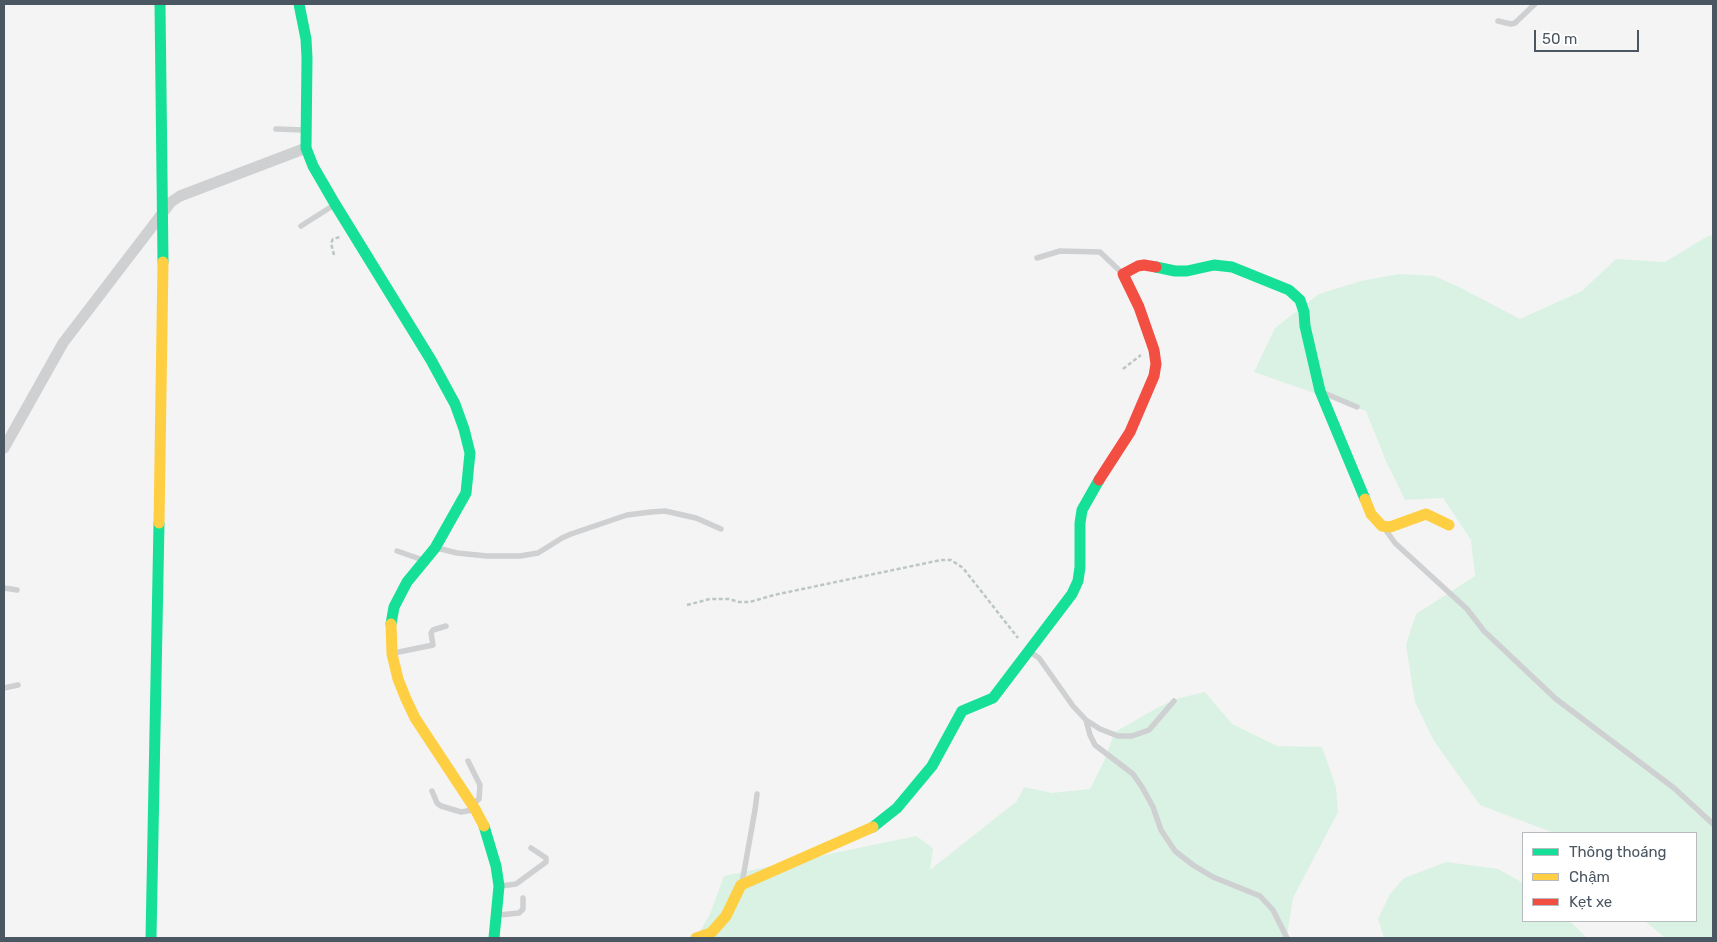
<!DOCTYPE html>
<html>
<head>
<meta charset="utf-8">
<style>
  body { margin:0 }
  #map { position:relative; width:1717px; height:942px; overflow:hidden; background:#f4f4f4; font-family:Rubik,sans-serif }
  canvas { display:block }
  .frame { position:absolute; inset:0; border:5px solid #4a5661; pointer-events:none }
  .legend { position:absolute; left:1522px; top:832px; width:175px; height:90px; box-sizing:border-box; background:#fff; border:1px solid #b7bbc0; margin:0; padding:6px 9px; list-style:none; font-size:15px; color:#4a5661 }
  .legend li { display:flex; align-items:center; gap:10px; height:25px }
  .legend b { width:25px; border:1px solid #b7bbc0 }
  .scale { position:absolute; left:1534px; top:30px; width:105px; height:22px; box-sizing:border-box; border:2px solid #4a5661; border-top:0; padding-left:6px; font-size:15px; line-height:18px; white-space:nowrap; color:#4a5661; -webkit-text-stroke:4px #fff; paint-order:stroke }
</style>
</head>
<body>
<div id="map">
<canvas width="1717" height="942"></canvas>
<div class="frame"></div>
<ul class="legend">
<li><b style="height:6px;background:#16e098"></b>Thông thoáng</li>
<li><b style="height:6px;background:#ffcf43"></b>Chậm</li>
<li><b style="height:6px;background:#f24e42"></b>Kẹt xe</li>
</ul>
<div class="scale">50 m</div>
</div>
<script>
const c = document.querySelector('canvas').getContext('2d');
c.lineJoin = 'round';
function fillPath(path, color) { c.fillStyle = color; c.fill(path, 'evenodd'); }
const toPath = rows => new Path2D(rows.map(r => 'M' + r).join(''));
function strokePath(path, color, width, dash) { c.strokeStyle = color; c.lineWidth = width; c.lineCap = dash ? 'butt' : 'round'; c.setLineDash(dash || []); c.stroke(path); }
fillPath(toPath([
  [1713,235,1713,938,1665,938,1645,921,1696,921,1696,833,1554,833,1480,805,1434,741,1415,702,1406,645,1416,614,1475,576,1471,540,1443,498,1405,500,1386,461,1366,411,1254,372,1275,328,1319,294,1361,281,1399,274,1434,276,1459,287,1520,319,1582,291,1616,259,1665,262,1708,236],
  [1205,692,1232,724,1277,746,1322,747,1336,787,1338,812,1293,898,1287,935,1289,938,696,938,710,914,724,876,916,836,933,848,930,870,1017,801,1024,787,1052,793,1090,789,1104,761,1115,732,1157,708,1176,699],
  [1446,862,1498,869,1523,883,1523,921,1570,921,1587,938,1384,938,1378,919,1390,894,1404,878]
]), '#d9f2e3');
strokePath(toPath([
  [334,255,331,243,333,239,340,237],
  [1123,369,1141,355],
  [687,605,710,599,729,599,739,602,750,602,774,595,941,560,951,560,963,568,1018,638]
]), '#bcc7c4', 2.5, [4, 2.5]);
strokePath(toPath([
  [1498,21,1511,24,1515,23,1535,4],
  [276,129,304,130],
  [301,226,334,205],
  [1037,258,1060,251,1100,252,1122,273],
  [1324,393,1357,407],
  [1385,529,1395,543,1467,609,1484,631,1556,699,1674,788,1713,824],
  [437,548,457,553,487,556,520,556,538,553,562,538,571,534,627,515,651,512,665,511,696,518,721,529],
  [397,551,423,560],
  [4,588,17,590],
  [1029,651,1039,658,1073,706,1086,720,1100,729,1118,736,1132,736,1149,730,1174,701],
  [394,653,433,645,431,633,433,630,446,626],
  [4,688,18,685],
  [1086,720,1090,735,1095,745,1133,774,1142,787,1153,807,1161,830,1175,851,1193,865,1213,877,1260,896,1273,910,1287,938],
  [468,761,480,785,479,799,474,803],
  [432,791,437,803,441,806,461,812,473,810],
  [742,883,755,810,757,794],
  [501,886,516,884,546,862,546,858,531,848],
  [499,915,519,913,523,909,523,898]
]), '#ced0d2', 5.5);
strokePath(toPath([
  [4,448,63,343,171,202,180,196,306,148]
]), '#ced0d2', 11);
strokePath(toPath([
  [160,4,163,262],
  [299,4,306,39,307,58,306,148,313,166,335,204,431,360,455,404,464,429,470,453,466,493,435,548,407,582,394,607,391,624],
  [1156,267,1175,271,1187,271,1214,265,1232,267,1289,290,1300,300,1304,312,1305,326,1320,391,1365,499],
  [484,826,496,866,499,886,494,938],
  [873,827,897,808,932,766,962,711,993,698,1072,594,1078,581,1080,567,1080,523,1082,510,1099,480],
  [151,938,159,523]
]), '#16e098', 11);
strokePath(toPath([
  [1365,499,1371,514,1382,526,1390,527,1426,514,1449,525],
  [159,523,163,262],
  [391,624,392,654,398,679,406,699,415,718,475,809,484,826],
  [696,938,711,933,726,916,741,885,873,827]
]), '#ffcf43', 11);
strokePath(toPath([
  [1099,480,1130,432,1154,376,1156,364,1154,350,1139,307,1123,274,1138,266,1144,265,1156,267]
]), '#f24e42', 11);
</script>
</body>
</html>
